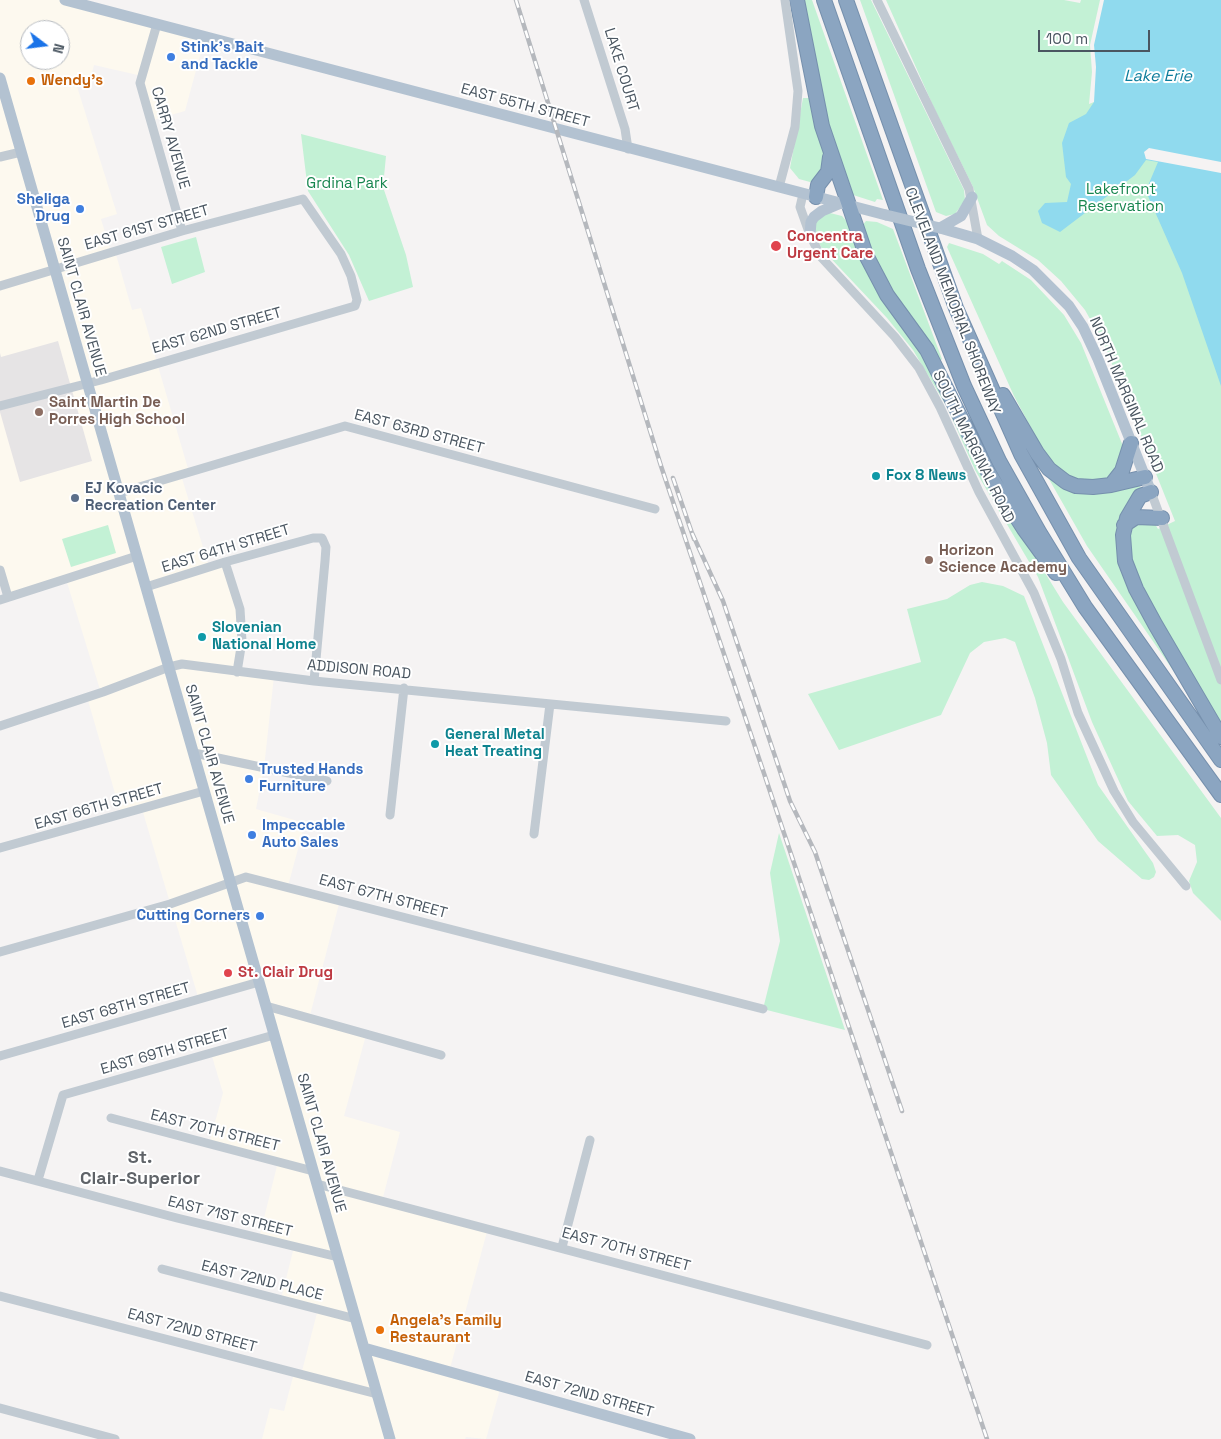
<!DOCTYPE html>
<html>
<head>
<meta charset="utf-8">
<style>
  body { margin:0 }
  #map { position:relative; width:1221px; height:1439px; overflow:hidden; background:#f5f3f3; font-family:"Space Grotesk",sans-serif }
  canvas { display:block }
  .north { position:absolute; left:20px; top:20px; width:50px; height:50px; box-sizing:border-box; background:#fff; border:1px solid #b7bbc0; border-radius:50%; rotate:105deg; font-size:14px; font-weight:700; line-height:20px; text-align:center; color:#4a5661 }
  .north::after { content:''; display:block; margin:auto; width:18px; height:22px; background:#1a73e8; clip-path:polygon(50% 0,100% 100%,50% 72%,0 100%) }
  .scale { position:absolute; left:1038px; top:30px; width:112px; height:22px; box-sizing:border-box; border:2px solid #4a5661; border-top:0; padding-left:6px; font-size:15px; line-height:18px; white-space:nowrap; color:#4a5661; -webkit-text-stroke:4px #fff; paint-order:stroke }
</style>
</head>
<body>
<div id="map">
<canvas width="1221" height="1439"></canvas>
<div class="north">N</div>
<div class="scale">100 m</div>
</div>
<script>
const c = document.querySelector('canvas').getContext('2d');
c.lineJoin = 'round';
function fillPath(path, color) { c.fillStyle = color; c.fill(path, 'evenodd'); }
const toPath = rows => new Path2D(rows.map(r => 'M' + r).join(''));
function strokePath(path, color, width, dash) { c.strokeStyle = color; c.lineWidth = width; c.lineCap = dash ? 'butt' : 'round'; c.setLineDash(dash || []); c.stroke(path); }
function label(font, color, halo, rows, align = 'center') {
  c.font = font + ' "Space Grotesk",sans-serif'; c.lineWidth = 4; c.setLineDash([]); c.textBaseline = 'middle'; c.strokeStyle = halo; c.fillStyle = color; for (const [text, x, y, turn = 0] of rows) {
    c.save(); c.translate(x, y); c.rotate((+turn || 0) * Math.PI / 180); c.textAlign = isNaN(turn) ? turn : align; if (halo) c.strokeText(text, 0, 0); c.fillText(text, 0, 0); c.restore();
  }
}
fillPath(toPath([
  [0,0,65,0,205,37,185,111,150,121,142,76,94,65,91,77,75,80,117,214,101,219,111,252,115,251,132,310,141,308,189,472,181,475,209,567,225,562,240,609,237,672,274,676,264,768,256,809,305,823,288,886,340,900,309,1019,366,1035,344,1116,400,1132,382,1201,488,1228,449,1372,501,1386,486,1439,466,1437,465,1439,262,1439,270,1408,284,1411,294,1373,301,1375,318,1309,281,1299,294,1247,259,1238,278,1162,209,1144,223,1093,211,1053,274,1035,259,983,199,1000,142,809,121,814,87,697,101,693,66,579,8,597,0,570],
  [30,30,60,30,60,60,30,60]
]), '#fdf9ef');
fillPath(toPath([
  [58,341,92,461,20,482,0,412,0,353,1,357]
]), '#e6e4e5');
fillPath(toPath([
  [801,0,812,0,883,200,877,199,875,202,850,194,828,137],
  [860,0,871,0,964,190,965,200,955,214,946,216,936,212],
  [886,0,1064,0,1080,3,1081,0,1100,0,1090,45,1092,72,1089,104,1180,68,1221,76,1221,724,1149,601,1131,560,1127,531,1134,522,1155,524,1158,529,1175,521,1104,344,1085,310,1061,281,1038,260,999,236,987,225,973,187,935,110],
  [803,98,811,98,826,166,819,178,810,182,799,179,790,168],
  [301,134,386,156,383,187,406,255,413,287,369,301,349,255,308,191],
  [826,212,842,216,848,223,920,350,990,484,1063,602,1221,818,1221,921,1193,893,1189,881,1197,862,1195,845,1178,835,1157,836,1128,801,1092,722,1038,577,975,470,947,407,913,350,887,318,823,250,816,238,815,228,816,220],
  [866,221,877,222,893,229,942,359,938,363,888,288,861,227],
  [196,237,205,272,172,284,161,247],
  [949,243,983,254,999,264,1002,261,1031,280,1064,315,1081,343,1125,451,1121,467,1107,481,1078,481,1052,465,1046,456,1014,396,947,247],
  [1045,472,1066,486,1138,483,1141,488,1135,494,1119,551,1179,674,1177,676,1087,546],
  [108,525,116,553,71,567,62,539],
  [982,582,1003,586,1024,596,1098,785,1153,863,1156,872,1154,877,1149,880,1142,879,1098,841,1051,775,1047,743,1035,698,1015,642,1005,638,984,642,970,653,941,715,839,750,808,694,921,662,907,609,947,599,970,585],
  [779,833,845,1030,763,1009,780,941,770,873]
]), '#c3f1d5');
fillPath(toPath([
  [1104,0,1221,0,1221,386,1182,273,1148,196,1147,188,1158,162,1146,160,1135,175,1060,232,1042,223,1038,211,1045,203,1067,202,1071,184,1066,177,1062,143,1069,123,1086,114,1094,102,1096,67,1094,45]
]), '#90daee');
fillPath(toPath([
  [1149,148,1221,162,1221,173,1146,159,1144,152]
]), '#f5f3f3');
const highway = toPath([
  [797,0,822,126,866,255,887,295,927,350,988,472,1024,529,1056,573],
  [824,0,918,269,964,386,999,461,1039,532,1085,607,1221,795],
  [846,0,956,308,1021,454,1079,558,1221,760],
  [816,197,818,185,828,172,830,157],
  [1003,395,1037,453,1049,469,1066,482,1076,486,1093,487,1111,485,1122,471,1131,443],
  [1111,485,1145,477],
  [1151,492,1140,496,1127,518,1123,535,1125,561,1136,589,1155,624,1221,737],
  [1124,525,1136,517,1162,518]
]);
strokePath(highway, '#7690ad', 16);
strokePath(toPath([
  [584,0,625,129,628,149],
  [877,0,969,189,978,239],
  [157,24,140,83,182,231],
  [0,157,21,152],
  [779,187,795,127,798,91,785,0],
  [803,194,800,207,810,235,821,257,895,337,919,368,940,407,979,492,1034,593,1061,659,1078,713,1114,791,1133,822,1186,886],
  [0,286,182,231,303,199,341,254,351,276,357,300,355,306,101,380,0,406],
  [1151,492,1221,680],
  [119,493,345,426,655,509],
  [225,562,240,609,242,641,237,672],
  [0,570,8,597],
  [146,587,225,562,313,538,322,538,326,547,325,561,314,681],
  [0,600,137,556],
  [0,726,103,692,169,667,182,664,314,681,726,721],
  [194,753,327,781],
  [390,815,404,688],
  [534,834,550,704],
  [0,848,204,791],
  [0,952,170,904,246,877,763,1009],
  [266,1006,441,1055],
  [0,1056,259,982],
  [111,1118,313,1171],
  [0,1171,177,1218,338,1257],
  [38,1180,63,1095,274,1035],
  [317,1184,927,1345],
  [562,1247,590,1140],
  [162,1269,356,1319],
  [0,1296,377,1394],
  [0,1408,115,1439]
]), '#c1cad2', 9);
strokePath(toPath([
  [65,0,886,215],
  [0,78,390,1439],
  [940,228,978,239,1012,256,1033,270,1069,306,1083,327,1098,359,1151,492],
  [940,228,961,216,972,197],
  [810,235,811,222,814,217,822,211,841,203],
  [364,1348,690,1439]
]), '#b3c2d1', 11);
strokePath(highway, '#8ba5c1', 14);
const rail = toPath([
  [516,0,661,466,987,1439],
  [673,478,694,539],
  [692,533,723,601,790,801,815,852,902,1111]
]);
strokePath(rail, '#b5b8bd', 4.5);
strokePath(rail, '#fff', 2.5, [8]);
strokePath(toPath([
  [886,215,940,228]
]), '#b3c2d1', 11);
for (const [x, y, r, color] of [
  [171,57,5,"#3f7fe0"],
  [31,81,5,"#e8710a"],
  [80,209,5,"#3f7fe0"],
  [776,246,6,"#e0444e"],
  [39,412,5,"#8d6e63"],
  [876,476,5,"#0f9aa8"],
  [75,498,5,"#5c6f8a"],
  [929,560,5,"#8d6e63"],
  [202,637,5,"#0f9aa8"],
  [435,744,5,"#0f9aa8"],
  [249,779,5,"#3f7fe0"],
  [252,835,5,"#3f7fe0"],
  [260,916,5,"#3f7fe0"],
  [228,973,5,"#e0444e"],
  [380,1330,5,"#e8710a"]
]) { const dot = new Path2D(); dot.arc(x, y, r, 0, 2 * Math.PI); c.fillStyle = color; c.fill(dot); strokePath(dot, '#fff', 2); }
label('bold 15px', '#366cbe', '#fff', [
  ["Stink's Bait",181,48],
  ["and Tackle",181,65],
  ["Sheliga",70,200,"right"],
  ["Drug",70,217,"right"],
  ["Trusted Hands",259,770],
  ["Furniture",259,787],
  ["Impeccable",262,826],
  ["Auto Sales",262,843],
  ["Cutting Corners",250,916,"right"]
], 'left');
label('15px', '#4a5661', '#fff', [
  ["LAKE COURT",621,70,73],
  ["EAST 55TH STREET",525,106,15],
  ["CARRY AVENUE",170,138,74],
  ["EAST 61ST STREET",147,228,-16],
  ["CLEVELAND MEMORIAL SHOREWAY",952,301,69],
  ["SAINT CLAIR AVENUE",81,307,74],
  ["EAST 62ND STREET",217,331,-16],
  ["NORTH MARGINAL ROAD",1126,395,67],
  ["EAST 63RD STREET",419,432,15],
  ["SOUTH MARGINAL ROAD",973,447,64],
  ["EAST 64TH STREET",226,549,-17],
  ["ADDISON ROAD",359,670,5],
  ["SAINT CLAIR AVENUE",209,754,74],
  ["EAST 66TH STREET",99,807,-16],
  ["EAST 67TH STREET",383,897,15],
  ["EAST 68TH STREET",126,1006,-16],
  ["EAST 69TH STREET",165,1052,-16],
  ["EAST 70TH STREET",215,1131,14],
  ["SAINT CLAIR AVENUE",321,1143,74],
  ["EAST 71ST STREET",230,1217,14],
  ["EAST 70TH STREET",626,1250,15],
  ["EAST 72ND PLACE",262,1281,14],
  ["EAST 72ND STREET",192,1331,15],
  ["EAST 72ND STREET",589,1395,16]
]);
label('bold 15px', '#c56008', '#fff', [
  ["Wendy's",41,81],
  ["Angela's Family",390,1321],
  ["Restaurant",390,1338]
], 'left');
label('15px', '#17864f', '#fff', [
  ["Grdina Park",347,184],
  ["Lakefront",1121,190],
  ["Reservation",1121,207]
]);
label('bold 15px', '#be3a42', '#fff', [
  ["Concentra",787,237],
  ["Urgent Care",787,254],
  ["St. Clair Drug",238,973]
], 'left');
label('bold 15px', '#785e54', '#fff', [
  ["Saint Martin De",49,403],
  ["Porres High School",49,420],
  ["Horizon",939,551],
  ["Science Academy",939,568]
], 'left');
label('bold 15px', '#0d838f', '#fff', [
  ["Fox 8 News",886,476],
  ["Slovenian",212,628],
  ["National Home",212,645],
  ["General Metal",445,735],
  ["Heat Treating",445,752]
], 'left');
label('bold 15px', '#4e5e75', '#fff', [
  ["EJ Kovacic",85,489],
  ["Recreation Center",85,506]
], 'left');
label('italic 16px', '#0c7c9b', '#fff', [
  ["Lake Erie",1158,77]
]);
label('bold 18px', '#5f6368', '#fff', [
  ["St.",140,1158],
  ["Clair-Superior",140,1179]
]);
</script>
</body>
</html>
